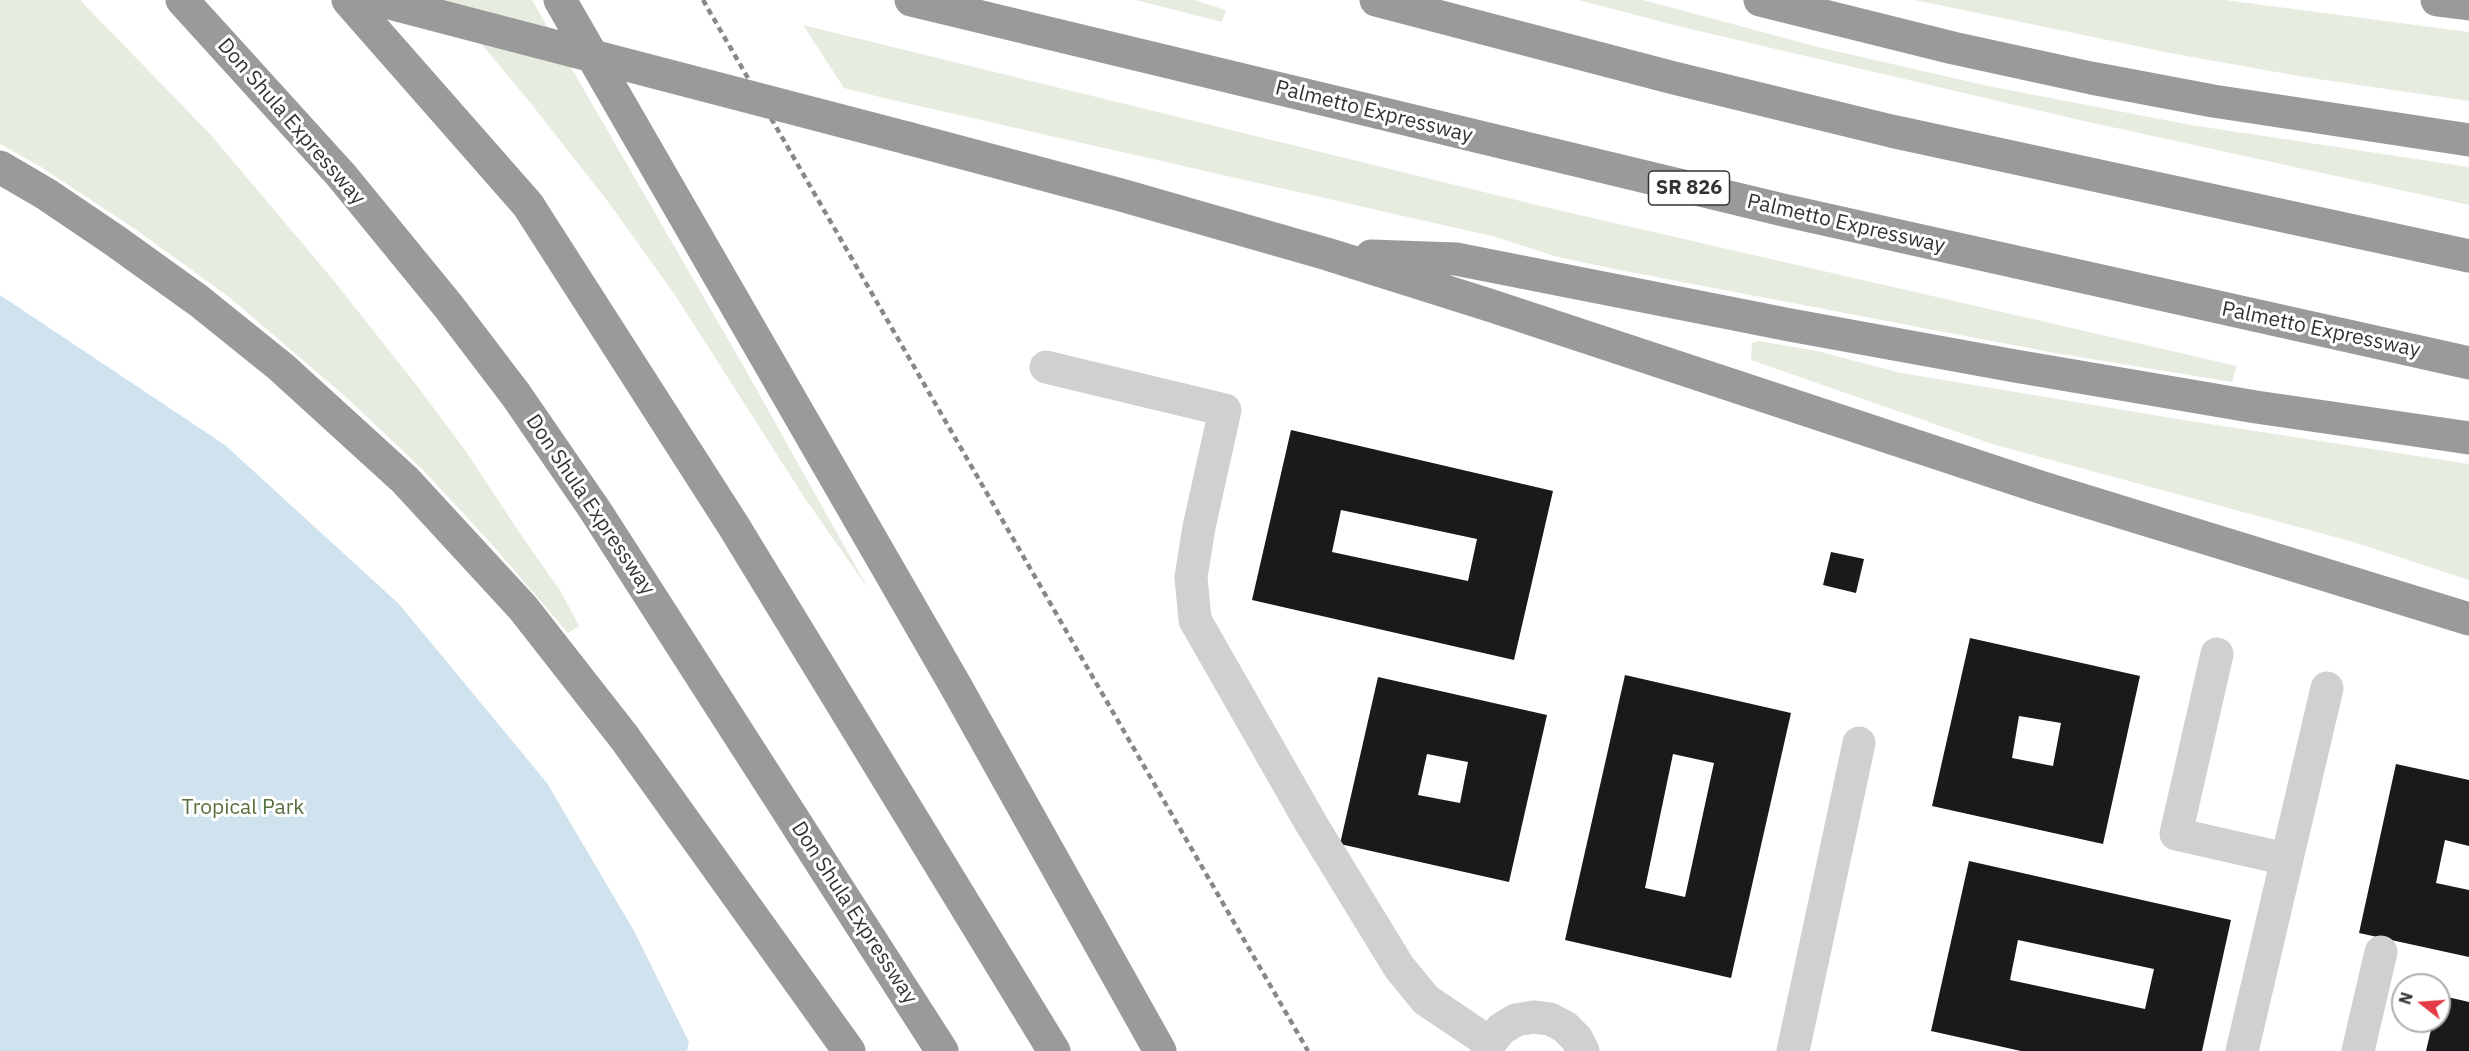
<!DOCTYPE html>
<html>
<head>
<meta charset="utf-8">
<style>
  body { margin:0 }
  #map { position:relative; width:2469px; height:1051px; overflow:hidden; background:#fff; font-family:"IBM Plex Sans",sans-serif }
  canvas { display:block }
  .north { position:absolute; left:2391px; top:973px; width:60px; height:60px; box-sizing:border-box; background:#fff; border:2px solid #adadad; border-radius:50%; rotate:287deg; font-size:16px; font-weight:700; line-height:24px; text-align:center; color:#333 }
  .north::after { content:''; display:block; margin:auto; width:21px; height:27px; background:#e63946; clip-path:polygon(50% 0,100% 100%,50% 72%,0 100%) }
</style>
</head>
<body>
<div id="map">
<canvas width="2469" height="1051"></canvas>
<div class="north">N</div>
</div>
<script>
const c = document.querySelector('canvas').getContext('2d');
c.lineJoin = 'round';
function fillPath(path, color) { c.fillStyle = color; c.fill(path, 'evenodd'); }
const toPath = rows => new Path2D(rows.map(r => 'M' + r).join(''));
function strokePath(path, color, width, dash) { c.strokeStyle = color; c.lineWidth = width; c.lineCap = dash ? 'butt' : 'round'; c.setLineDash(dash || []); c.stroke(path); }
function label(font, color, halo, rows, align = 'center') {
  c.font = font + ' "IBM Plex Sans",sans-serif'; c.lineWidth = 6; c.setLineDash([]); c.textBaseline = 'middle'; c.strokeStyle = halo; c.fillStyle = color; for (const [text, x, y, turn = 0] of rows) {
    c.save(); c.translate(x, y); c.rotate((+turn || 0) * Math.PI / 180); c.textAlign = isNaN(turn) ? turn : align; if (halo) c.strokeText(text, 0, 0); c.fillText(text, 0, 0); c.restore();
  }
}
fillPath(toPath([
  [0,0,80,0,210,134,330,276,418,387,465,450,519,532,561,592,579,626,568,633,488,540,423,470,347,398,229,297,135,229,41,167,0,144],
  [445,0,532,0,740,360,869,590,804,497,675,295,609,203,529,101],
  [1136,0,1194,0,1226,10,1222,22],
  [1578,0,1643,0,1818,47,1988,86,2191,125,2469,167,2469,205,2084,121,1686,28],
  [1915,0,2225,0,2469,32,2469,101,2304,77,2170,53],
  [803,25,1549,208,2237,366,2232,382,2055,353,1614,269,1554,256,1496,237,884,98,844,88],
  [1759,341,1817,351,1901,373,2171,418,2469,464,2469,580,2350,541,1992,444,1751,360,1752,343]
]), '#e6ecdf');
fillPath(toPath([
  [0,295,225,445,399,604,547,783,634,931,689,1042,687,1051,0,1051]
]), '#cfe2ee');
fillPath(toPath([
  [1291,430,1553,491,1514,660,1252,600],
  [1341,510,1477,539,1468,581,1332,552],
  [1831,552,1864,559,1856,593,1823,585],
  [1970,638,2140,676,2103,844,1932,806],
  [2019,716,2061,723,2053,766,2012,758],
  [1625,675,1791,713,1731,978,1565,940],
  [1673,754,1714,763,1685,897,1645,888],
  [1378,677,1547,715,1509,882,1340,844],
  [1427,754,1468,762,1460,803,1418,795],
  [2396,764,2469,780,2469,846,2445,840,2436,883,2469,890,2469,957,2359,933],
  [1969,861,2231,920,2202,1051,2021,1051,1931,1031],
  [2018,940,2154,969,2145,1009,2010,980],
  [2439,995,2469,1002,2469,1051,2426,1051,2433,1021,2439,1021]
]), '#1a1a1a');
strokePath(toPath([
  [1046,367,1225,410,1199,527,1191,577,1195,620,1312,825,1399,967,1426,1000,1490,1043],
  [2217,654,2176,834,2286,859],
  [1487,1051,1490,1043,1501,1029,1516,1020,1533,1017,1550,1019,1565,1027,1577,1039,1583,1051],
  [1793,1051,1859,743],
  [2242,1051,2327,688],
  [2358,1051,2381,952]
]), '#d0d0d0', 33);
strokePath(toPath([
  [182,0,341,175,449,307,516,395,595,510,942,1051],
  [348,0,528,205,733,525,1054,1051],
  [560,0,954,683,1160,1051],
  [911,0,1783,210,2469,363],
  [1376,0,1674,78,1891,131,2469,256],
  [1760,0,1953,48,2091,78,2213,101,2469,140],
  [2437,0,2469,4],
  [907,138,1121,195,1327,254,1489,305,2043,488,2469,619],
  [0,167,46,194,114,240,199,301,281,367,405,480,523,608,624,737,849,1051],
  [1371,256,1456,259,1790,325,2015,366,2256,407,2469,438]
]), '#9a9a9a', 33);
strokePath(toPath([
  [703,0,1308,1051]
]), '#888', 4.5, [6, 4.5]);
strokePath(toPath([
  [378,0,907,138]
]), '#9a9a9a', 33);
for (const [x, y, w] of [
  [1689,188,81]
]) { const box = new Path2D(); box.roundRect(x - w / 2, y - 17, w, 34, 4.5); c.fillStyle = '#fff'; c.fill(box); strokePath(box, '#333', 1.5); }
label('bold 20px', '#333', null, [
  ["SR 826",1689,188]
]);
label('21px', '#333', '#fff', [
  ["Palmetto Expressway",1374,112,14],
  ["Don Shula Expressway",291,122,49],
  ["Palmetto Expressway",1846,224,13],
  ["Palmetto Expressway",2321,330,12],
  ["Don Shula Expressway",590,505,56],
  ["Don Shula Expressway",854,913,57]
]);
label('21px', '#56703f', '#fff', [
  ["Tropical Park",243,808]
]);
</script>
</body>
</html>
